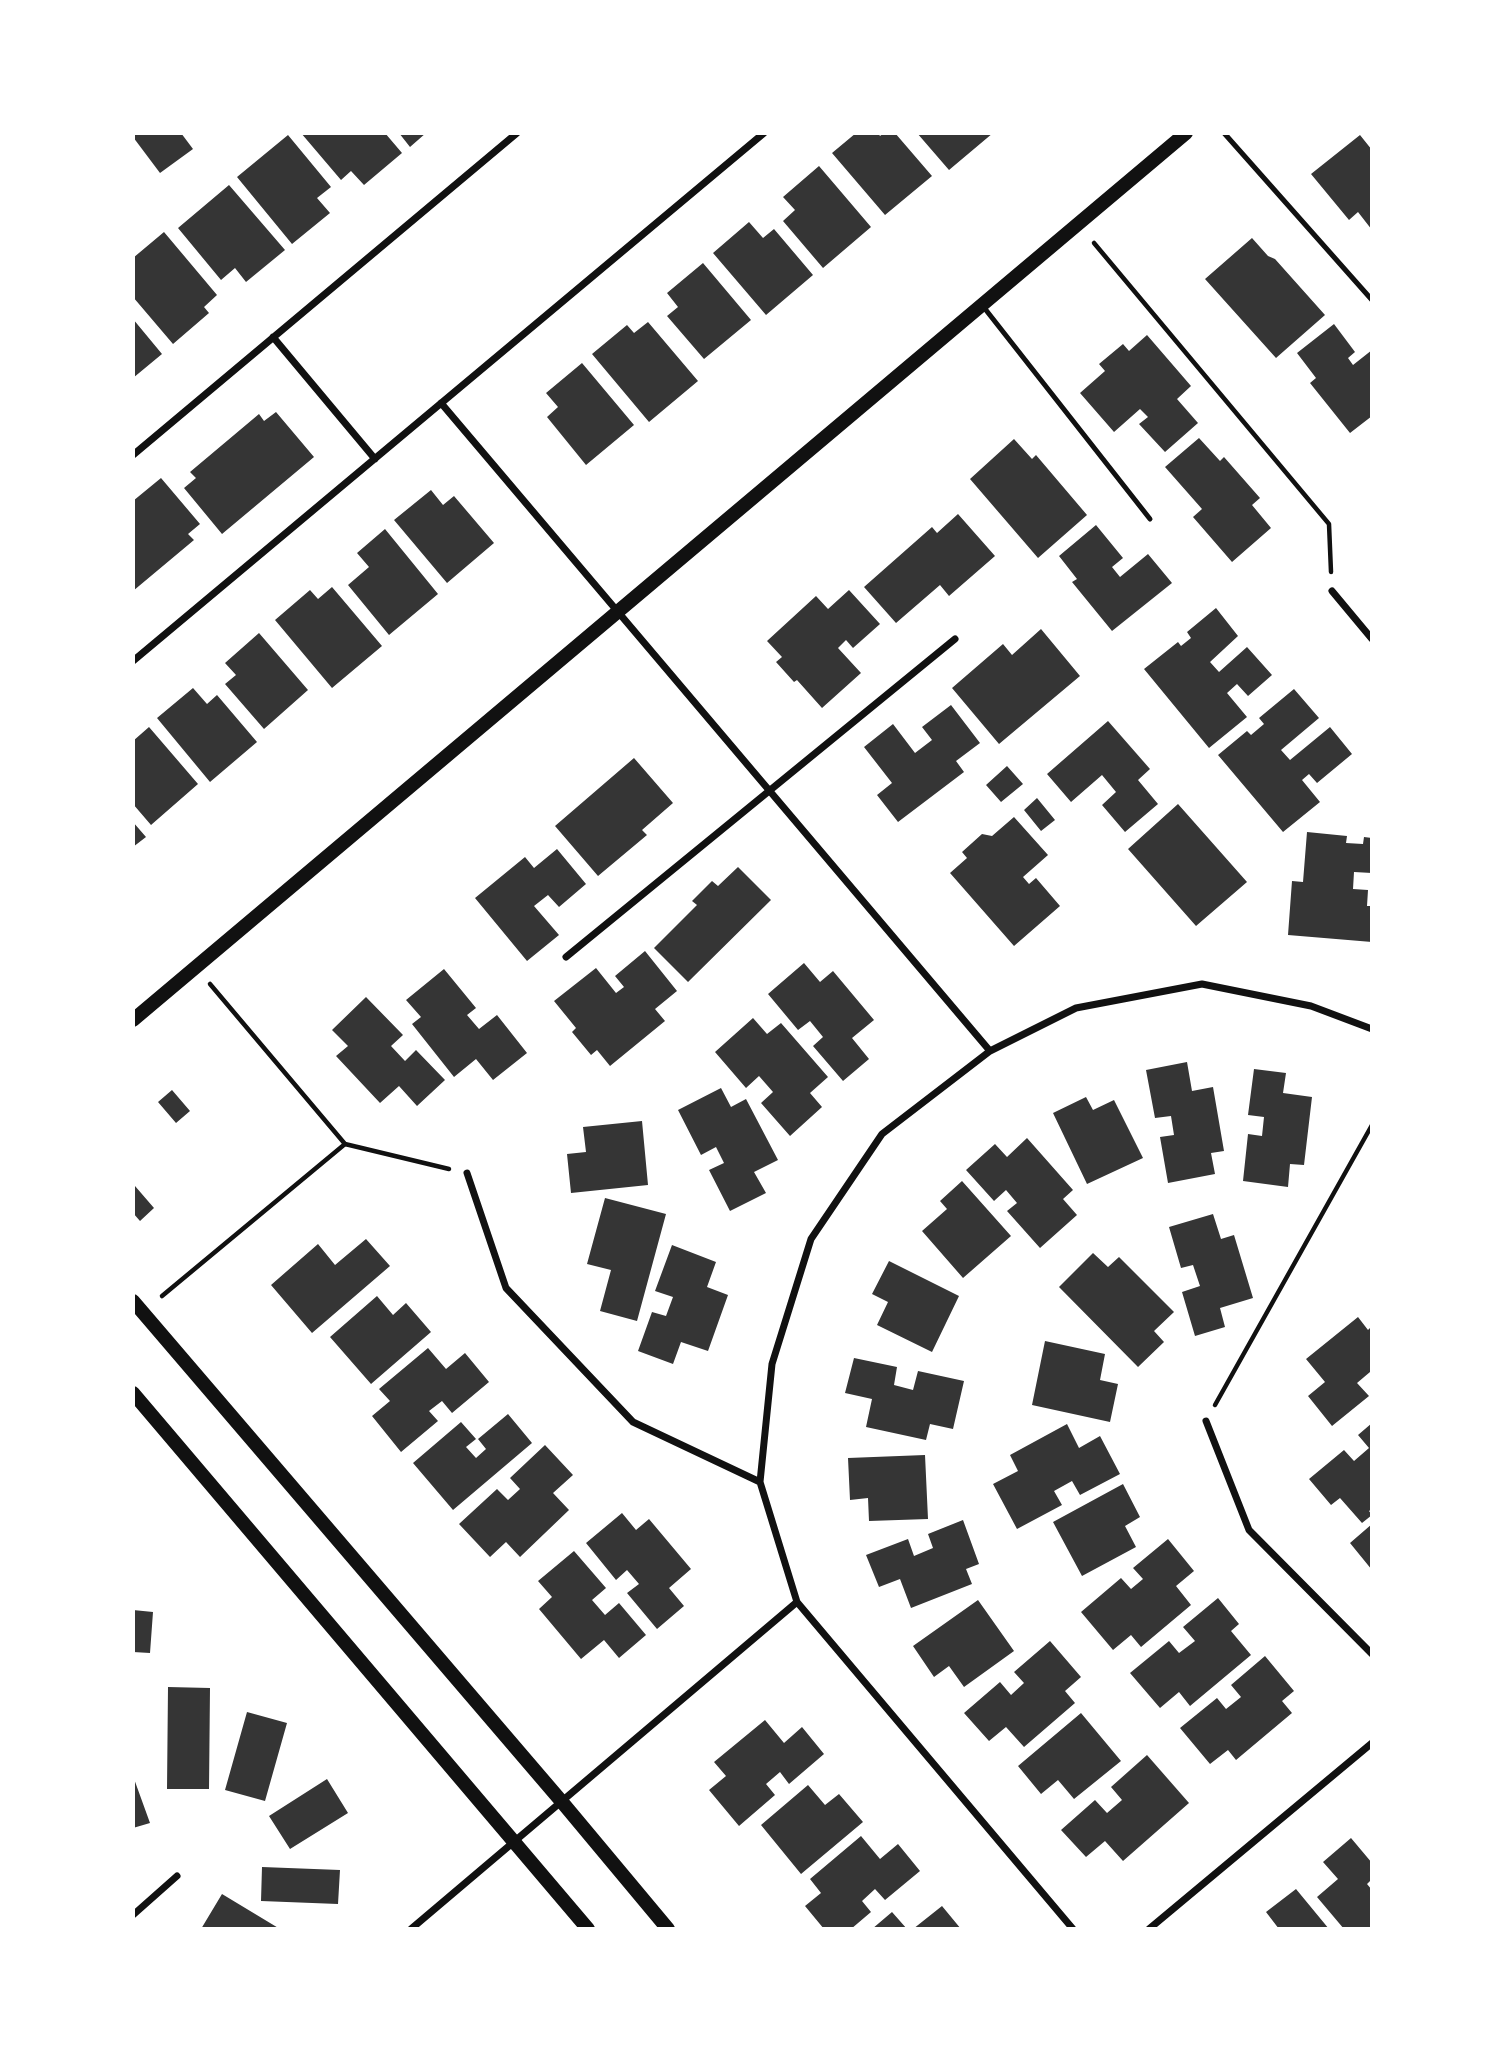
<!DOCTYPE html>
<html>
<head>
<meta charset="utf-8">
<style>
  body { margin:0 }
  #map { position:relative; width:1505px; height:2062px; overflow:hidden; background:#fff; font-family:Cabin,sans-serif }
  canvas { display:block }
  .frame { position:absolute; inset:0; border:135px solid #fff; pointer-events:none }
</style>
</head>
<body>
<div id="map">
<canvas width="1505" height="2062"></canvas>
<div class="frame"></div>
</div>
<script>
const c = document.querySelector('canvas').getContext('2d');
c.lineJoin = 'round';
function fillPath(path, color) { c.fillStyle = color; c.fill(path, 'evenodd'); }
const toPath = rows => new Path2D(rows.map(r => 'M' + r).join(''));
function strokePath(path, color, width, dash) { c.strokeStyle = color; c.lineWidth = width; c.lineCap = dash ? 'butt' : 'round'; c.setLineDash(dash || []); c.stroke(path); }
fillPath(toPath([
  [133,133,181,133,193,149,160,173,133,137],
  [301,133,385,133,402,153,364,185,351,171,341,180],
  [399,133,426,133,410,147],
  [856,133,878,133,880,136,884,133,895,133,932,176,885,215,832,153],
  [917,133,993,133,949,170],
  [288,135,331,187,317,198,330,213,292,244,237,177],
  [1360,135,1372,150,1372,230,1358,212,1349,220,1311,174],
  [819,166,871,227,823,268,783,221,795,210,783,197],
  [229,185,285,250,246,282,235,268,221,280,178,228],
  [749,222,763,238,774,229,813,275,766,315,713,253],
  [164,232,217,295,204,307,209,313,173,344,133,297,133,258],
  [1252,238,1268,256,1275,259,1325,315,1276,358,1205,279],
  [703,263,751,320,704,359,667,316,678,307,667,293],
  [133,319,162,354,133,378],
  [648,322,698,381,649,422,592,354,627,325,634,333],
  [1334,324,1355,352,1348,358,1353,365,1372,350,1372,416,1350,433,1310,383,1316,378,1297,353],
  [1147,335,1191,386,1177,399,1198,423,1165,452,1139,424,1148,417,1140,409,1114,432,1080,393,1105,371,1099,364,1123,344,1129,351],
  [582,363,634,425,586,465,547,417,558,407,546,393],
  [276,412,314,457,222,534,184,488,196,478,190,472,259,414,264,421],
  [1199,438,1220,461,1224,457,1260,498,1252,505,1271,528,1232,562,1193,517,1202,509,1165,467],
  [1014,439,1032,459,1036,455,1087,515,1038,558,970,479],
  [161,478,200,524,188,534,194,540,133,591,133,501],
  [431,490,443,505,454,496,494,543,447,583,394,520],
  [958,514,995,556,949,596,940,585,896,623,864,587,932,527,937,533],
  [1096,525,1123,558,1112,567,1120,577,1148,554,1172,583,1112,631,1072,582,1077,579,1059,556],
  [385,529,438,594,389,635,348,585,369,567,357,553],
  [332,587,382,646,332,688,275,620,310,590,318,599],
  [849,590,880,624,853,648,846,640,838,648,861,673,822,708,797,680,794,682,776,662,782,657,767,641,816,596,828,609],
  [1216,608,1238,636,1210,662,1219,672,1247,647,1272,675,1248,696,1237,684,1227,693,1247,717,1209,748,1144,669,1178,642,1181,646,1191,638,1187,632],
  [1041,629,1080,676,999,744,952,688,1003,644,1012,655],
  [259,633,308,690,264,729,225,684,236,675,225,663],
  [193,688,207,704,217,695,257,742,210,782,157,718],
  [1294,689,1319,718,1281,750,1290,760,1330,727,1352,754,1317,783,1309,774,1302,780,1320,802,1283,832,1218,755,1247,731,1251,735,1264,724,1259,718],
  [951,705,980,743,956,761,964,772,898,822,877,795,892,783,864,747,893,724,915,753,932,740,922,727],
  [1108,721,1150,769,1138,780,1158,804,1125,832,1102,805,1116,792,1102,775,1071,802,1047,774],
  [149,727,198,784,151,825,133,804,133,741],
  [634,758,673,803,642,830,647,835,598,876,555,826],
  [1007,766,1023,784,1001,802,986,785],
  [1037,798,1055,820,1041,831,1024,810],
  [1178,804,1247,882,1196,926,1128,849],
  [1014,817,1048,855,1023,877,1029,884,1036,878,1060,906,1014,946,950,873,967,858,962,852,982,834,992,836],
  [133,822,146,837,133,847],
  [1307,832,1347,836,1346,843,1363,844,1364,837,1372,838,1372,873,1354,872,1353,889,1368,890,1367,906,1372,906,1372,942,1288,935,1292,881,1303,882],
  [557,849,586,884,559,907,548,895,534,906,559,935,527,961,475,898,525,857,534,868],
  [738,867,771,900,688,982,654,948,697,905,692,901,712,881,718,886],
  [645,951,677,991,655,1009,665,1021,610,1066,597,1050,591,1055,572,1032,576,1028,554,1001,596,968,616,993,624,987,615,976],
  [804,963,820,982,833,971,874,1020,852,1038,869,1059,843,1081,813,1046,823,1037,810,1021,798,1030,768,994],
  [444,969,476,1008,467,1015,479,1029,497,1015,527,1053,493,1080,476,1059,454,1077,412,1024,421,1017,406,1000],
  [366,997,403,1035,391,1046,405,1061,416,1050,445,1080,417,1106,399,1086,380,1103,336,1056,348,1046,332,1030],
  [753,1018,767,1034,781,1023,828,1077,810,1093,822,1107,790,1136,761,1103,773,1092,759,1076,746,1088,715,1052],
  [1187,1062,1192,1091,1213,1087,1224,1151,1211,1153,1215,1174,1168,1183,1160,1137,1174,1135,1171,1116,1155,1118,1146,1070],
  [1254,1069,1286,1073,1283,1093,1312,1097,1304,1165,1290,1164,1288,1187,1243,1181,1248,1134,1262,1136,1264,1117,1248,1115],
  [721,1088,731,1107,746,1099,778,1160,754,1172,766,1193,730,1211,709,1170,724,1163,716,1147,701,1155,678,1110],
  [172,1090,190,1111,176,1123,158,1102],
  [1086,1097,1093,1110,1114,1100,1143,1158,1087,1184,1053,1113],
  [642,1121,648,1185,571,1193,567,1154,586,1152,583,1127],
  [1027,1138,1073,1190,1063,1199,1077,1215,1040,1248,1007,1211,1017,1203,1006,1190,994,1201,966,1170,995,1144,1007,1157],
  [962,1181,1011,1236,963,1278,922,1231,947,1209,940,1201],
  [135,1186,154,1208,140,1221,133,1213,133,1188],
  [605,1198,666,1214,637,1321,600,1311,611,1270,587,1264],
  [1213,1214,1221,1239,1234,1235,1253,1298,1220,1308,1225,1327,1195,1336,1182,1292,1200,1286,1193,1265,1181,1268,1169,1227],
  [366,1239,390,1266,312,1333,271,1285,318,1244,335,1265],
  [672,1245,716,1262,707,1287,728,1295,708,1351,681,1342,673,1364,638,1351,652,1312,666,1316,673,1297,655,1291],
  [1093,1253,1108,1267,1119,1257,1174,1312,1154,1331,1164,1342,1138,1367,1059,1287],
  [889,1261,959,1296,932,1352,877,1325,888,1302,872,1294],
  [377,1296,393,1315,406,1303,431,1332,371,1384,330,1337],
  [1358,1317,1368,1330,1372,1326,1372,1375,1370,1372,1357,1383,1369,1396,1332,1426,1308,1396,1325,1382,1306,1359],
  [1045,1341,1105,1354,1100,1380,1118,1384,1110,1422,1032,1405],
  [428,1348,446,1369,465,1353,489,1382,452,1413,442,1401,429,1411,438,1421,401,1452,372,1416,390,1401,379,1389],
  [854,1358,897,1367,894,1385,913,1390,918,1371,964,1381,953,1429,930,1424,926,1440,866,1427,872,1399,845,1393],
  [508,1414,532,1443,453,1510,413,1463,461,1422,476,1439,466,1447,476,1458,486,1449,478,1439],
  [1372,1423,1372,1509,1369,1511,1372,1515,1362,1523,1340,1498,1331,1505,1309,1479,1344,1450,1354,1461,1369,1448,1358,1435],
  [1067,1424,1079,1448,1100,1436,1120,1474,1080,1495,1072,1481,1054,1491,1062,1505,1017,1529,993,1484,1018,1471,1010,1455],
  [545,1445,573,1475,553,1493,569,1510,520,1557,506,1542,490,1557,459,1524,497,1489,508,1500,520,1489,510,1478],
  [925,1455,928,1519,869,1521,868,1498,850,1500,848,1458],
  [1123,1484,1140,1517,1125,1526,1136,1547,1082,1576,1053,1522],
  [622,1513,636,1530,649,1519,691,1569,669,1588,684,1606,657,1629,627,1593,639,1584,627,1570,616,1580,586,1543],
  [963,1520,979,1564,966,1569,972,1584,911,1608,900,1579,879,1587,866,1555,908,1539,914,1556,933,1548,928,1534],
  [1372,1524,1372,1570,1350,1543],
  [1168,1539,1194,1571,1176,1586,1191,1605,1141,1647,1131,1635,1113,1650,1081,1612,1121,1578,1131,1589,1143,1579,1133,1568],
  [574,1551,606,1588,592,1600,605,1615,619,1603,646,1635,619,1658,604,1640,581,1659,539,1609,552,1597,538,1581],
  [1218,1598,1239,1624,1231,1631,1251,1655,1190,1706,1179,1692,1160,1708,1130,1673,1169,1641,1179,1653,1195,1641,1183,1627],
  [978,1600,1014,1651,964,1687,949,1666,934,1677,913,1646],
  [133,1610,153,1612,150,1653,133,1652],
  [1050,1641,1081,1677,1065,1691,1075,1703,1024,1747,1006,1727,989,1741,964,1713,1000,1682,1011,1695,1024,1683,1014,1672],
  [1265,1656,1294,1691,1282,1701,1292,1713,1236,1760,1228,1750,1210,1764,1180,1728,1217,1698,1226,1709,1241,1697,1231,1685],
  [168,1687,210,1688,209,1789,167,1789],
  [247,1712,287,1723,265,1801,225,1790],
  [1081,1713,1121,1761,1074,1799,1058,1780,1041,1794,1018,1766],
  [765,1720,784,1743,802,1727,824,1754,789,1784,780,1772,766,1784,775,1795,739,1826,709,1790,726,1776,714,1762],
  [1147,1755,1189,1803,1123,1861,1105,1841,1086,1857,1061,1830,1095,1800,1107,1813,1122,1800,1111,1787],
  [133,1776,150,1823,133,1828],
  [327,1779,348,1813,290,1849,269,1816],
  [808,1785,825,1805,839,1794,863,1822,801,1874,761,1825],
  [861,1836,880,1859,898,1844,920,1871,885,1900,875,1889,862,1901,871,1912,851,1929,824,1929,805,1906,821,1893,810,1879],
  [1351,1838,1372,1863,1372,1879,1367,1884,1372,1890,1372,1929,1344,1929,1317,1897,1338,1879,1323,1862],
  [262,1867,340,1870,338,1904,261,1901],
  [1296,1889,1329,1929,1279,1929,1266,1912],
  [222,1894,280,1929,201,1929],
  [942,1906,961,1929,913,1929],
  [892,1912,907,1929,872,1929]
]), '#353535');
strokePath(toPath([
  [1094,243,1329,524,1331,572],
  [210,984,345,1144],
  [162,1296,345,1144,449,1169],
  [1215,1405,1372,1125]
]), '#111', 4.5);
strokePath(toPath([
  [1224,133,1372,300],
  [982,305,1150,519]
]), '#111', 5);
strokePath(toPath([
  [273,337,375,459],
  [441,403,990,1051],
  [133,455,517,133],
  [1332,591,1372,639],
  [133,661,764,133],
  [566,957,955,639],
  [467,1173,506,1288,633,1422,760,1482],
  [1206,1421,1249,1530,1372,1654],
  [133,1915,177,1876],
  [411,1929,797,1602],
  [1073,1929,797,1602,760,1482,772,1364,811,1239,882,1134,990,1051,1076,1008,1202,984,1311,1006,1372,1029],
  [1149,1929,1372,1743]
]), '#111', 7);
strokePath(toPath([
  [133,1020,1186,133],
  [133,1301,562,1802,668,1929],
  [133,1393,588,1929]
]), '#111', 14);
</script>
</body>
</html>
